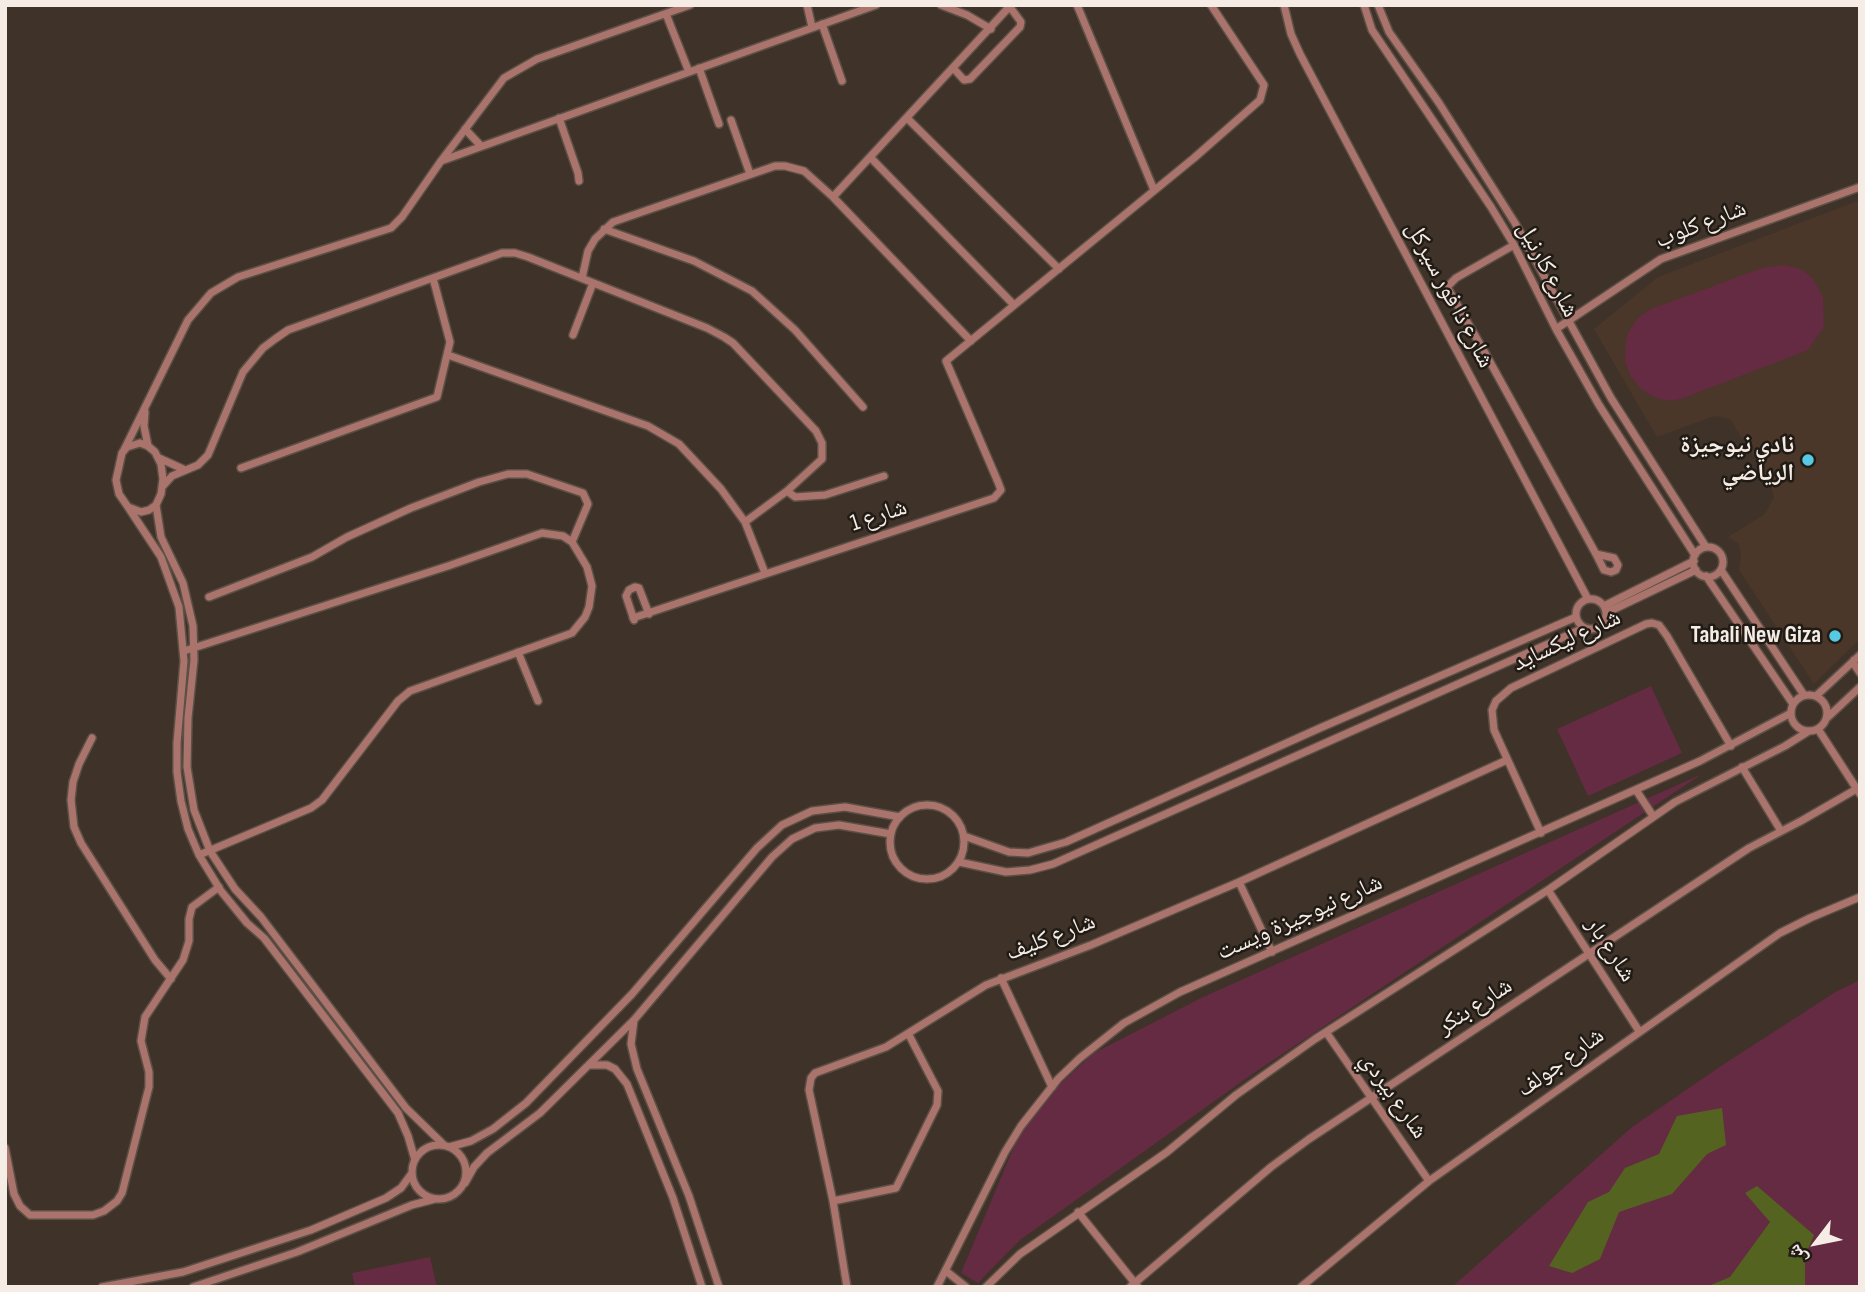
<!DOCTYPE html>
<html>
<head>
<meta charset="utf-8">
<style>
  body { margin:0 }
  #map { position:relative; width:1865px; height:1292px; overflow:hidden; background:#3f3228; font-family:"Sofia Sans Condensed","Noto Naskh Arabic",sans-serif }
  canvas { display:block }
  .frame { position:absolute; inset:0; border:7px solid #f5ece5; pointer-events:none }
  .north { position:absolute; left:1781px; top:1208px; width:70px; height:70px; -webkit-text-stroke:5px #211b16; paint-order:stroke; rotate:238deg; font-size:19px; font-weight:700; line-height:28px; text-align:center; color:#f5ece5 }
  .north::after { content:''; display:block; margin:auto; width:24px; height:32px; background:#f5ece5; clip-path:polygon(50% 0,100% 100%,50% 72%,0 100%) }
</style>
</head>
<body>
<div id="map">
<canvas width="1865" height="1292"></canvas>
<div class="frame"></div>
<div class="north">ش</div>
</div>
<script>
const c = document.querySelector('canvas').getContext('2d');
c.lineJoin = 'round';
function fillPath(path, color) { c.fillStyle = color; c.fill(path, 'evenodd'); }
const toPath = rows => new Path2D(rows.map(r => 'M' + r).join(''));
function strokePath(path, color, width, dash) { c.strokeStyle = color; c.lineWidth = width; c.lineCap = dash ? 'butt' : 'round'; c.setLineDash(dash || []); c.stroke(path); }
function label(font, color, halo, rows, align = 'center') {
  c.font = font + ' "Sofia Sans Condensed","Noto Naskh Arabic",sans-serif'; c.lineWidth = 5; c.setLineDash([]); c.textBaseline = 'middle'; c.strokeStyle = halo; c.fillStyle = color; for (const [text, x, y, turn = 0] of rows) {
    c.save(); c.translate(x, y); c.rotate((+turn || 0) * Math.PI / 180); c.textAlign = isNaN(turn) ? turn : align; if (halo) c.strokeText(text, 0, 0); c.fillText(text, 0, 0); c.restore();
  }
}
fillPath(toPath([
  [1860,200,1860,639,1814,684,1739,570,1741,556,1739,544,1728,537,1765,514,1774,497,1770,483,1730,419,1714,416,1657,437,1594,329,1658,277]
]), '#4a3729');
fillPath(toPath([
  [1784,265,1800,269,1806,273,1813,279,1823,297,1824,326,1808,350,1681,399,1667,401,1652,396,1640,388,1630,375,1625,361,1626,341,1629,331,1638,318,1651,309,1762,268],
  [1651,686,1682,753,1588,796,1557,729],
  [1702,774,1251,1075,1020,1240,978,1283,961,1273,1028,1113,1094,1053,1203,997],
  [1860,980,1860,1287,1452,1287,1632,1127,1724,1064,1837,991],
  [430,1257,437,1287,355,1287,352,1273]
]), '#642b42');
fillPath(toPath([
  [1722,1108,1726,1145,1707,1154,1672,1194,1619,1212,1600,1259,1572,1273,1549,1266,1588,1202,1609,1192,1625,1168,1659,1154,1677,1116],
  [1757,1186,1814,1235,1805,1256,1805,1286,1706,1287,1730,1277,1770,1222,1745,1193]
]), '#546420');
const street = toPath([
  [807,5,812,27],
  [941,5,967,15,991,29],
  [1077,5,1154,190],
  [1284,5,1291,34,1300,54,1588,599],
  [1364,5,1372,30,1491,207,1514,245,1556,329,1599,405,1695,555],
  [1378,5,1389,32,1439,103,1515,223,1611,398,1706,547],
  [666,14,689,72],
  [822,24,842,81],
  [699,68,719,124],
  [954,69,964,80,970,79,1020,27,1021,22,1010,7],
  [559,118,578,173,579,181],
  [908,119,1059,269],
  [731,120,750,174],
  [465,129,481,146],
  [871,158,1014,305],
  [441,161,876,5],
  [833,197,1011,5],
  [604,229,694,261,752,291,795,330,863,407],
  [1514,245,1456,278,1447,287,1484,351,1596,554],
  [582,278,588,251,595,239,613,222,775,166,785,166,804,171,833,197,971,341],
  [1556,329,1661,259,1860,187],
  [573,335,593,283],
  [145,412,144,426,148,446],
  [140,443,148,446,155,452,161,464,163,479,161,494,156,505,149,510,141,512,128,507,119,494,116,480,122,453,127,447,140,443],
  [124,450,188,320,211,293,238,277,391,228,402,217,441,161,504,78,537,59,690,5],
  [159,458,183,469],
  [241,468,437,397,450,342,433,278],
  [163,486,172,476,198,465,208,455,243,372,263,348,275,339,288,330,502,253,515,253,528,257,707,328,724,337,733,343,816,431,822,443,822,459,787,491,745,522,721,489,679,444,648,426,448,355],
  [787,491,795,497,825,495,884,476],
  [156,505,161,537,183,583,193,626,194,660,188,718,187,767,194,810,210,851,235,889,261,917,406,1108,444,1145],
  [128,507,161,557,179,607,184,661,177,743,177,772,181,801,188,829,199,855,221,891,247,923,264,938,398,1113,408,1136,415,1160],
  [745,522,765,573],
  '1693 562a15 15 0 1 1 30 0a15 15 0 1 1-30 0Z',
  [1596,554,1614,558,1618,565,1616,570,1611,572,1604,570,1596,554],
  [1721,570,1804,695],
  [1706,576,1793,704],
  [209,597,312,557,347,537,411,508,479,482,508,474,527,474,583,493,588,504,572,542],
  '1576 614a15 15 0 1 1 30 0a15 15 0 1 1-30 0Z',
  [1604,606,1694,561],
  [1606,613,1696,570],
  [633,618,994,498,1001,490,998,482,946,361,1194,158,1260,100,1264,85,1211,5],
  [634,620,626,596,629,590,635,587,639,588,649,614],
  [184,651,448,566,542,533,563,536,572,542,587,567,592,586,589,607,585,617,572,633,410,691,398,701,322,800,311,808,199,855],
  [518,652,538,701],
  [1854,660,1854,664,1860,673],
  '1791 713a18 18 0 1 1 36 0a18 18 0 1 1-36 0Z',
  [1816,696,1860,655],
  [1828,717,1860,687],
  [1818,729,1860,794],
  [92,738,79,764,73,782,71,800,74,827,81,843,155,960,171,979],
  [1742,767,1781,831],
  [1636,790,1653,816],
  '890 842a37 37 0 1 1 74 0a37 37 0 1 1-74 0Z',
  [1541,833,1494,730,1492,710,1496,701,1511,688,1646,624,1652,623,1659,625,1667,636,1731,746],
  [964,836,1009,852,1028,853,1066,842,1320,728,1576,617],
  [959,862,1006,872,1030,870,1053,864,1584,628],
  [1239,882,1272,952],
  [1548,890,1639,1031],
  [1001,978,1052,1087],
  [634,1020,631,1044,637,1069,689,1196,719,1287],
  [1326,1032,1429,1181],
  [590,1065,607,1065,615,1069,627,1084,673,1198,702,1287],
  '412 1172a27 27 0 1 1 54 0a27 27 0 1 1-54 0Z',
  [449,1147,471,1141,493,1129,526,1103,632,994,757,848,782,825,812,811,845,807,900,817],
  [5,1148,14,1194,20,1206,30,1215,93,1215,104,1211,117,1201,122,1193,149,1087,149,1072,141,1041,145,1017,183,960,189,941,189,919,192,907,219,887],
  [465,1183,474,1167,487,1153,540,1113,634,1020,772,857,792,839,815,828,839,825,891,834],
  [833,1201,896,1188,937,1105,938,1091,909,1035],
  [1078,1212,1138,1287],
  [946,1271,966,1287],
  [102,1287,183,1272,311,1230,386,1198,401,1188,412,1173],
  [193,1287,297,1252,412,1205,435,1199],
  [847,1287,833,1201,809,1090,811,1078,815,1073,886,1047,986,985,1091,945,1239,882,1507,760],
  [937,1287,1005,1152,1021,1126,1058,1079,1080,1058,1124,1023,1180,992,1700,761,1791,713],
  [986,1287,1020,1254,1167,1152,1236,1095,1315,1039,1548,890,1675,802,1785,746,1809,731],
  [1130,1287,1271,1167,1309,1139,1749,848,1801,821,1860,787],
  [1301,1287,1429,1181,1780,933,1810,918,1860,897]
]);
strokePath(street, '#5c5046', 10);
strokePath(street, '#aa746c', 7);
for (const [x, y, r, color] of [
  [1808,460,7,"#58c9e3"],
  [1835,636,7,"#58c9e3"]
]) { const dot = new Path2D(); dot.arc(x, y, r, 0, 2 * Math.PI); c.fillStyle = color; c.fill(dot); strokePath(dot, '#211b16', 2.5); }
label('24px', '#f5ece5', '#211b16', [
  ["شارع كلوب",1701,225,-21],
  ["شارع كارنيل",1547,270,62],
  ["شارع ذا فور سيركل",1449,295,62],
  ["شارع 1",879,516,-18],
  ["شارع ليكسايد",1567,641,-25],
  ["شارع نيوجيزة ويست",1300,918,-24],
  ["شارع كليف",1051,938,-21],
  ["شارع بار",1610,950,57],
  ["شارع بنكر",1475,1007,-33],
  ["شارع جولف",1561,1063,-36],
  ["شارع بيردي",1393,1096,55]
]);
label('bold 24px', '#f5ece5', '#211b16', [
  ["نادي نيوجيزة",1794,446],
  ["الرياضي",1794,474],
  ["Tabali New Giza",1821,636]
], 'right');
</script>
</body>
</html>
